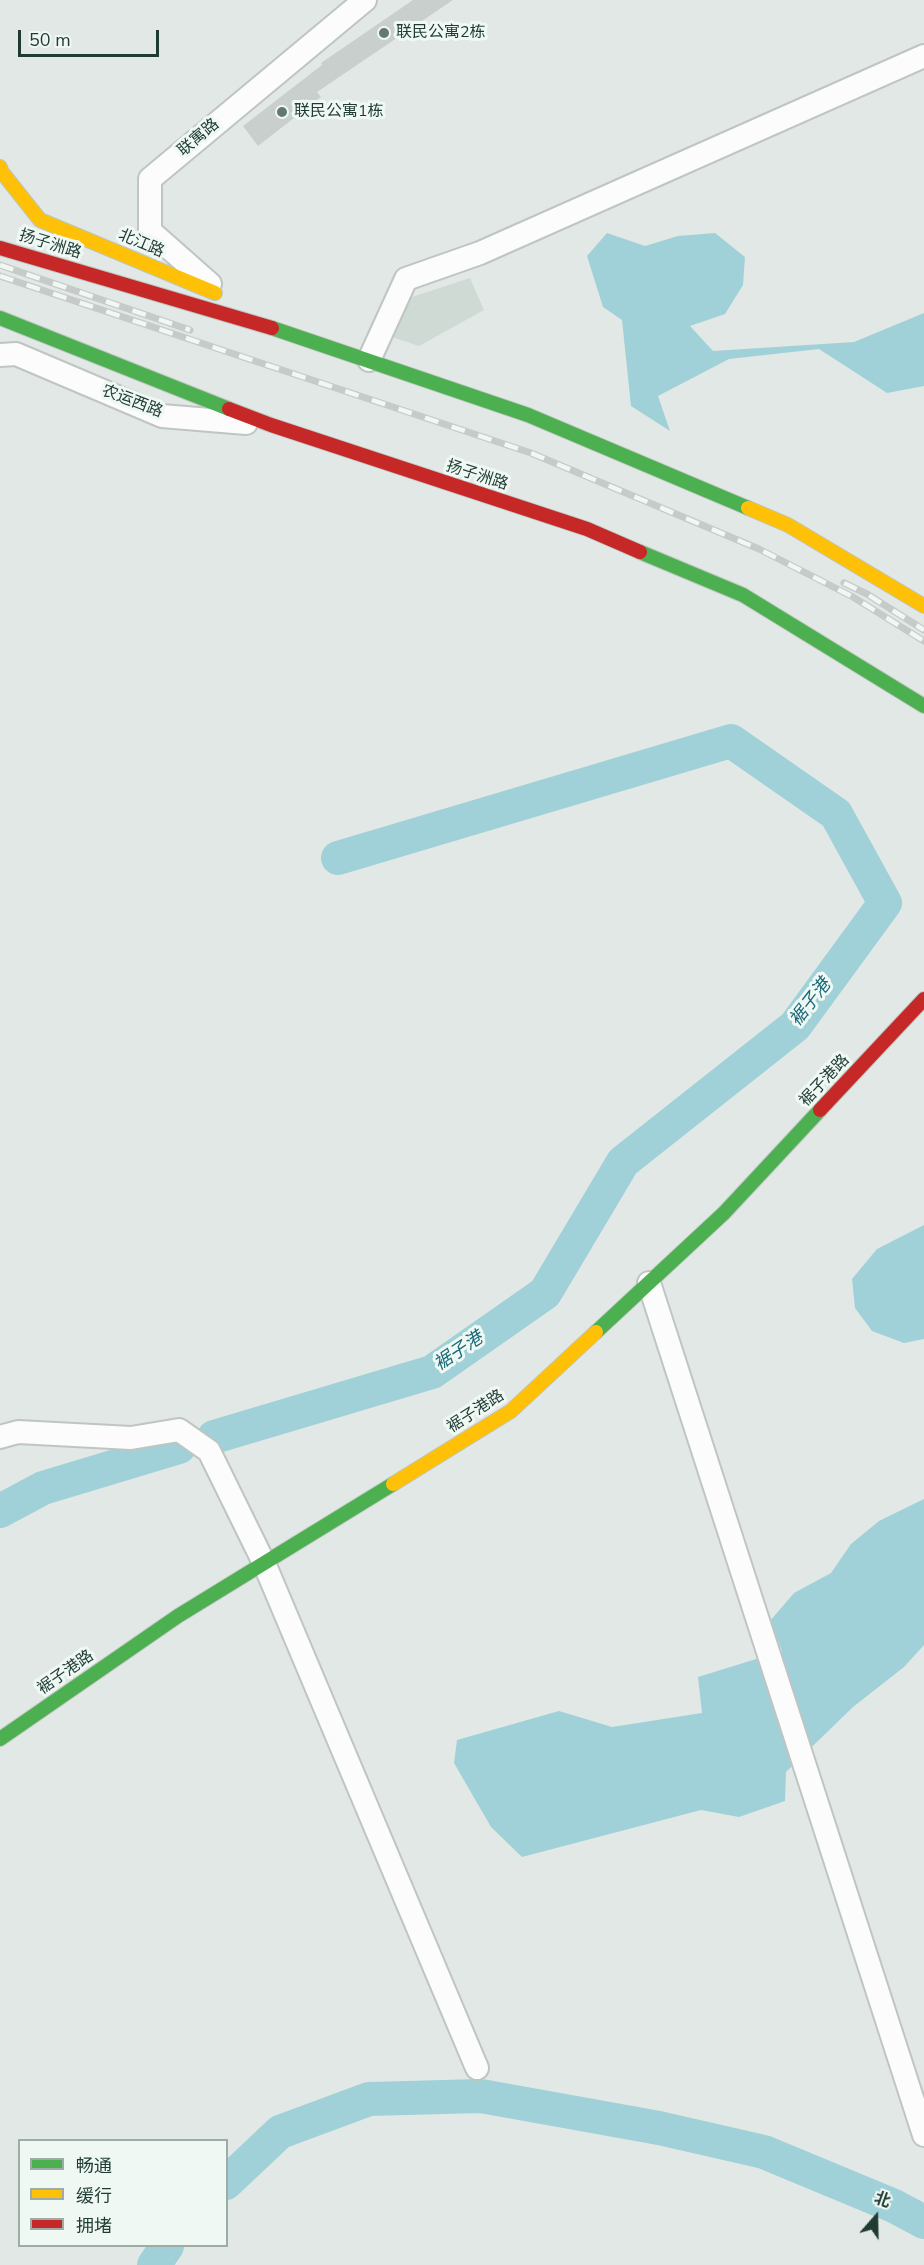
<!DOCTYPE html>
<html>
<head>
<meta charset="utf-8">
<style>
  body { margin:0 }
  #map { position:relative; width:924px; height:2265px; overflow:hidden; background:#e2e8e5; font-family:"Nunito Sans","Noto Sans SC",sans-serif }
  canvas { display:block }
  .legend { position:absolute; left:18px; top:2139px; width:210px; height:108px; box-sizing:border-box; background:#f0f8f4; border:2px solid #9cada7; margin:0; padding:8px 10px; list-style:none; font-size:18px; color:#1f3c34 }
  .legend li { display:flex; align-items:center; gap:12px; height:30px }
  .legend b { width:30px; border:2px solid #9cada7 }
  .north { position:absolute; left:846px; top:2187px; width:60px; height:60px; -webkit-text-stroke:4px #f0f8f4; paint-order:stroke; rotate:20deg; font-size:16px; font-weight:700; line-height:24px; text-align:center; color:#1f3c34 }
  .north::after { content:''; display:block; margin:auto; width:21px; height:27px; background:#1f3c34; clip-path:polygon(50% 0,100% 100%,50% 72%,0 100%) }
  .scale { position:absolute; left:18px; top:30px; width:141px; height:27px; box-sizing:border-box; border:3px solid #1f3c34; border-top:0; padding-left:8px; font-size:18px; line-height:21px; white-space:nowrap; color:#1f3c34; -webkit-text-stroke:4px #f0f8f4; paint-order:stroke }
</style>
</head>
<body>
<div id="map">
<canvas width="924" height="2265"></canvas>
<ul class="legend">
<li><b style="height:8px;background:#4caf50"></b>畅通</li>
<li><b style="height:8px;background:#ffc107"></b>缓行</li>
<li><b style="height:8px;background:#c62828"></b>拥堵</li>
</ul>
<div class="north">北</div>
<div class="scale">50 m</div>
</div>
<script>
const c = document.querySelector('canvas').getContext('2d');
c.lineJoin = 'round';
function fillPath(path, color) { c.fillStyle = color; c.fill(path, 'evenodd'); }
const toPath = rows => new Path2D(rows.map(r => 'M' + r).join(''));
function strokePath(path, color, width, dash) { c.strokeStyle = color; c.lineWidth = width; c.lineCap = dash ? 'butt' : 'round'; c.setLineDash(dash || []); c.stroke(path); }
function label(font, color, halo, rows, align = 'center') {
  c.font = font + ' "Nunito Sans","Noto Sans SC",sans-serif'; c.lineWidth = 6; c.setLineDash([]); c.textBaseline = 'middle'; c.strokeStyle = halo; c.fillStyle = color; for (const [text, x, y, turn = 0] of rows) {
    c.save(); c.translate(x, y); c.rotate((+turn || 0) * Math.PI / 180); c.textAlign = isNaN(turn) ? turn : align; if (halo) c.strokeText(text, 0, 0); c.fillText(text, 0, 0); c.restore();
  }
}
fillPath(toPath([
  [470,278,484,310,419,346,392,337,412,297]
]), '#cfdad5');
fillPath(toPath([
  [607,233,645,246,678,236,715,233,745,257,743,285,725,314,690,326,713,351,854,342,924,313,924,386,887,393,819,349,729,359,658,396,670,431,631,406,622,320,603,307,587,256],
  [924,1225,924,1339,904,1343,872,1331,855,1308,852,1279,877,1249],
  [924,1499,924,1645,904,1667,853,1707,786,1772,785,1801,739,1817,701,1810,522,1857,491,1827,454,1763,457,1740,559,1711,612,1727,702,1713,698,1677,782,1651,770,1621,794,1593,831,1573,851,1544,879,1521]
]), '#a0d1d8');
strokePath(toPath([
  [214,1437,432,1372,545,1293,623,1162,795,1026,885,903,836,814,731,741,338,858],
  [0,1511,43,1488,179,1447],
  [226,2183,280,2132,369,2099,481,2096,659,2128,764,2152,894,2206,924,2222],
  [154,2265,167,2246]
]), '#a0d1d8', 34);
fillPath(toPath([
  [413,0,453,0,317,92,321,97,258,146,243,126,322,65,321,63]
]), '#c9cfcd');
const street = toPath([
  [210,284,150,231,150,179,365,0],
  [0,355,16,354,162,416,246,423],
  [369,360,406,279,480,253,924,56],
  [649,1283,924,2135],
  [0,1437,18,1432,131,1438,179,1430,209,1451,264,1563,477,2068]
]);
const fast = toPath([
  [0,318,229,409],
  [272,328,528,415,748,508],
  [640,552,743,595,924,706],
  [596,1332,724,1213,820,1110],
  [0,1739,178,1616,393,1484]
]);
const slow = toPath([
  [0,167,1,171,40,220,215,293],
  [748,508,788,525,924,606],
  [393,1484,511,1411,596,1332]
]);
const jam = toPath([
  [0,248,272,328],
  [229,409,271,425,587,529,640,552],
  [820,1110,924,999]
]);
strokePath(street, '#bfc5c2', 26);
strokePath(fast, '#bdc6c2', 16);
strokePath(slow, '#bdc6c2', 16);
strokePath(jam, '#bdc6c2', 16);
strokePath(street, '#fbfcfb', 22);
strokePath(fast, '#4caf50', 14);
strokePath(slow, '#ffc107', 14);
strokePath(jam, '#c62828', 14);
const rail = toPath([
  [0,265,190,330],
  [0,276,531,453,759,549,853,597,924,641],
  [844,583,867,594,924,630]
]);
strokePath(rail, '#c6cac9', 7);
strokePath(rail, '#f0f8f4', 4.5, [14]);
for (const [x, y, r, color] of [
  [384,33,6,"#637872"],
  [282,112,6,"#637872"]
]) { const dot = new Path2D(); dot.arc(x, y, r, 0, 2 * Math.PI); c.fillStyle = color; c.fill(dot); strokePath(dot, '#f0f8f4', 2); }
label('16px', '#1f3c34', '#f0f8f4', [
  ["联民公寓2栋",396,33],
  ["联民公寓1栋",294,112]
], 'left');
label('16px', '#1f3c34', '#f0f8f4', [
  ["联寓路",199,138,-40],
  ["北江路",141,244,23],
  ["扬子洲路",50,245,17],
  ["农运西路",132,402,21],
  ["扬子洲路",477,476,18],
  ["裾子港路",825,1081,-47],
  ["裾子港路",476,1412,-33],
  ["裾子港路",66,1673,-35]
]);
label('italic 18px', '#17697a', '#f0f8f4', [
  ["裾子港",811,1003,-52],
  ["裾子港",459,1352,-34]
]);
</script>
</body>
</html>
